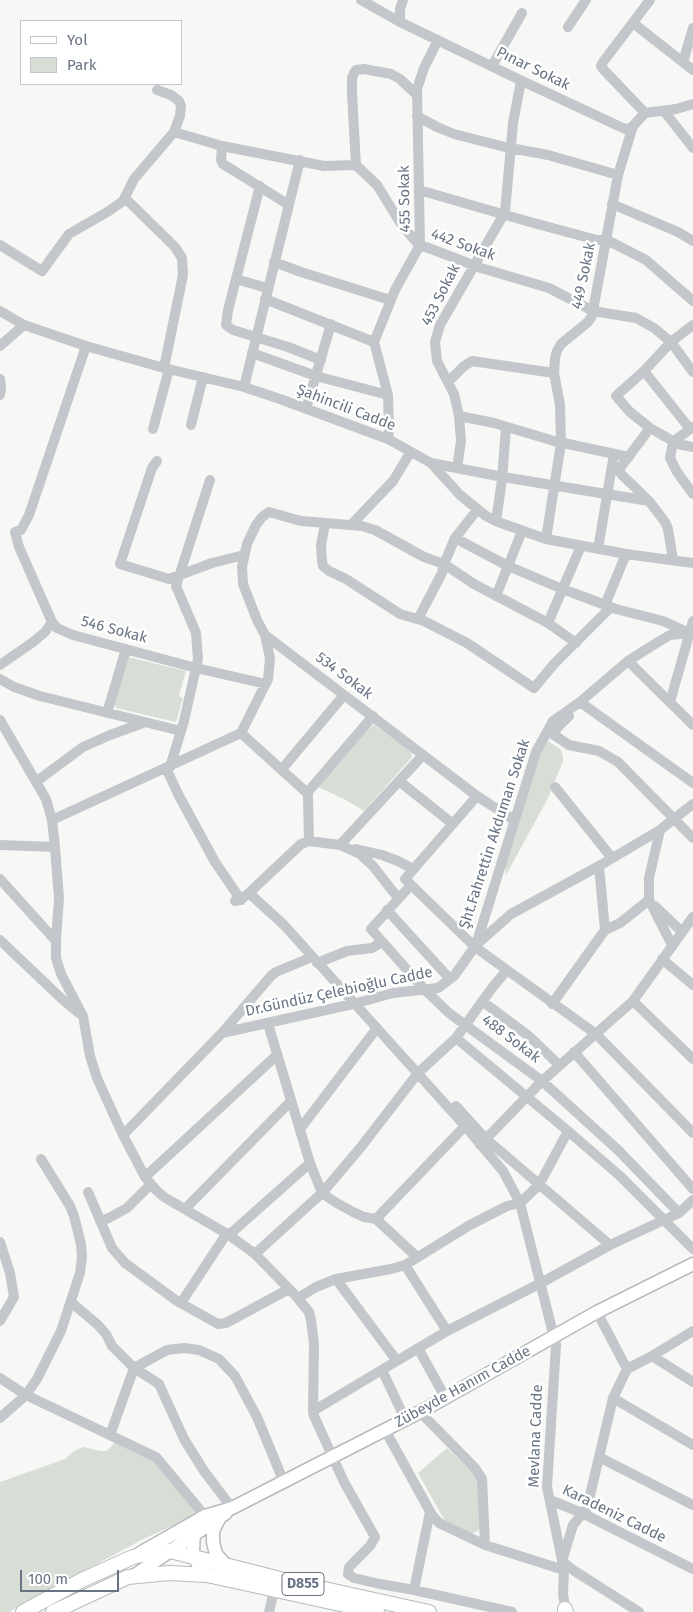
<!DOCTYPE html>
<html>
<head>
<meta charset="utf-8">
<style>
  body { margin:0 }
  #map { position:relative; width:693px; height:1612px; overflow:hidden; background:#f7f7f5; font-family:"Fira Sans",sans-serif }
  canvas { display:block }
  .legend { position:absolute; left:20px; top:20px; width:162px; height:65px; box-sizing:border-box; background:#fff; border:1px solid #c3c7ce; margin:0; padding:6px 9px; list-style:none; font-size:15px; color:#687484 }
  .legend li { display:flex; align-items:center; gap:10px; height:25px }
  .legend b { width:25px; border:1px solid #c3c7ce }
  .scale { position:absolute; left:20px; top:1570px; width:99px; height:22px; box-sizing:border-box; border:2px solid #687484; border-top:0; padding-left:6px; font-size:15px; line-height:18px; white-space:nowrap; color:#687484; -webkit-text-stroke:4px #fff; paint-order:stroke }
</style>
</head>
<body>
<div id="map">
<canvas width="693" height="1612"></canvas>
<ul class="legend">
<li><b style="height:6px;background:#fff"></b>Yol</li>
<li><b style="height:14px;background:#d8ded6"></b>Park</li>
</ul>
<div class="scale">100 m</div>
</div>
<script>
const c = document.querySelector('canvas').getContext('2d');
c.lineJoin = 'round';
function fillPath(path, color) { c.fillStyle = color; c.fill(path, 'evenodd'); }
const toPath = rows => new Path2D(rows.map(r => 'M' + r).join(''));
function strokePath(path, color, width, dash) { c.strokeStyle = color; c.lineWidth = width; c.lineCap = dash ? 'butt' : 'round'; c.setLineDash(dash || []); c.stroke(path); }
function label(font, color, halo, rows, align = 'center') {
  c.font = font + ' "Fira Sans",sans-serif'; c.lineWidth = 5; c.setLineDash([]); c.textBaseline = 'middle'; c.strokeStyle = halo; c.fillStyle = color; for (const [text, x, y, turn = 0] of rows) {
    c.save(); c.translate(x, y); c.rotate((+turn || 0) * Math.PI / 180); c.textAlign = isNaN(turn) ? turn : align; if (halo) c.strokeText(text, 0, 0); c.fillText(text, 0, 0); c.restore();
  }
}
fillPath(toPath([
  [128,657,186,671,179,696,183,698,176,722,116,708,113,702],
  [374,725,410,750,412,757,364,811,346,800,318,787,367,730],
  [548,741,560,749,563,755,563,761,548,798,506,875,505,864,520,819,532,776,539,755],
  [115,1442,151,1458,199,1514,143,1539,9,1612,0,1612,0,1482,65,1459,74,1451,84,1447,100,1451,107,1451],
  [447,1448,475,1474,481,1482,479,1530,472,1534,446,1523,418,1473]
]), '#d8ded6');
const major = toPath([
  [219,1519,213,1531,213,1542,216,1554,225,1564],
  [194,1530,193,1552,198,1565,207,1575],
  [140,1553,205,1516,232,1508,420,1412,597,1312,693,1264],
  [135,1575,226,1513]
]);
const highway = toPath([
  [565,1609,566,1612],
  [23,1612,82,1580,133,1557,156,1552,170,1551,288,1581,429,1612],
  [53,1612,128,1577,169,1573,207,1575,377,1612]
]);
strokePath(major, '#b6babe', 15);
strokePath(highway, '#b6b9bc', 16);
strokePath(toPath([
  [361,0,400,22,520,80,625,129,628,129,633,126,645,113,676,109,693,104],
  [400,22,400,9,403,0],
  [633,23,693,70],
  [568,27,586,0],
  [683,62,693,28],
  [492,66,522,13],
  [664,111,693,148],
  [645,113,604,70,601,66,603,62,650,0],
  [417,116,437,127,454,134,505,147,548,155,618,175],
  [174,132,222,146,324,166,354,165,358,167,377,185,401,224,418,244,481,268,549,288,593,311,636,318,654,328,671,342,693,372],
  [222,146,221,160,223,164,289,205],
  [356,166,352,93,352,78,354,73,356,70,364,69,391,74,400,79,417,95],
  [260,186,228,310,226,325,233,330,288,347,321,360],
  [419,190,530,222,597,240,607,240,646,260,693,301],
  [125,198,175,247,182,258,183,275,164,368],
  [612,204,678,232,693,241],
  [0,245,42,271,69,234,109,211,123,201,134,179,174,132,180,116,181,106,179,101,171,95,157,90],
  [274,262,301,272,390,300],
  [236,279,267,288],
  [265,299,374,342],
  [0,311,24,325,86,346,164,368,244,387,280,399,388,439,431,463,460,495,486,516,498,522,546,539,626,554,693,563],
  [693,325,671,342,644,371,616,396,630,412,650,428,678,444,693,447],
  [0,346,24,325],
  [86,346,29,515,21,530,15,532,19,547,52,622,57,628,73,635,196,668,266,684],
  [252,353,316,376,388,395],
  [644,371,690,429],
  [0,379,1,387,0,395],
  [448,382,464,366,472,361,554,373],
  [244,387,300,160],
  [306,409,331,324],
  [459,416,494,423,554,441,629,457],
  [191,425,203,377],
  [693,427,678,438,672,447,670,458,677,472,693,494],
  [650,428,620,468,620,471,621,474,649,501,665,522,668,529,673,560],
  [153,429,169,369],
  [388,439,389,429,388,395,374,342,395,290,420,245,417,89,424,68,438,40],
  [157,461,152,468,120,564,169,579,212,563,244,555],
  [431,463,503,477,649,501],
  [457,468,461,441,459,416,454,394,437,361,435,342,440,325,505,212,513,123,521,81],
  [496,521,502,480,506,427],
  [325,524,321,545,322,561,323,566,329,571,346,579,400,614,424,621,467,643,534,688,554,664,611,607],
  [351,525,393,481,410,453],
  [455,538,508,566,560,588,616,609,663,621,687,632],
  [546,539,561,443,560,405,554,373,555,358,557,351,561,344,588,322,592,316,618,175,633,126],
  [598,549,614,454],
  [496,596,522,531],
  [605,605,626,554],
  [418,619,442,573,444,564,455,538,477,510],
  [548,623,581,546],
  [628,661,693,725],
  [0,665,33,642,45,632,52,622],
  [0,679,14,687,40,696,181,731],
  [580,702,693,783],
  [670,702,693,621],
  [107,713,126,649],
  [569,716,557,728,554,735,569,745,599,751,618,762,693,838],
  [0,720,46,799,52,820,55,847,59,898,56,941,56,958,61,974,83,1016,90,1056,97,1078,123,1135,145,1177,156,1190,164,1197,229,1235,255,1254,296,1296,309,1312,311,1320,314,1344,313,1411,314,1416,344,1482,375,1537,370,1546,349,1567,348,1574,354,1578,380,1584,414,1590,512,1612],
  [241,733,306,792,308,795,309,841],
  [170,767,184,721,198,659,196,633,176,586,210,480],
  [166,768,178,794,215,862,241,900],
  [282,769,344,695],
  [37,781,83,747,110,735,143,723],
  [399,781,453,824],
  [555,787,612,858],
  [307,793,373,716],
  [477,796,405,879,475,947,596,1034,693,1133],
  [52,820,241,733,268,679,270,658,265,635],
  [514,820,477,796,265,635,257,620,243,584,242,567,247,544,256,525,262,517,269,512,301,521,362,526,375,530,424,557,444,564,474,584,548,623,576,643],
  [0,845,55,847],
  [340,845,423,755],
  [356,849,382,855,398,861,413,869],
  [599,866,605,930],
  [0,879,56,941],
  [411,885,371,929,425,990,449,1013,542,1081,618,1150,679,1213],
  [249,893,284,925,465,1126,503,1171,520,1203,556,1345,547,1487,564,1570,563,1594,566,1612],
  [649,900,672,945],
  [235,901,240,900,249,893,301,844,309,841,340,845,360,854,373,866,398,898],
  [655,906,682,932],
  [387,910,450,979],
  [0,940,62,999,80,1014],
  [476,945,536,752,553,721,580,702,628,661,658,642,670,635,691,633],
  [662,959,693,985],
  [317,963,347,951,372,948,382,942],
  [482,1001,530,1037,559,1065],
  [633,1001,693,1059],
  [552,1004,605,930,620,923,649,900,649,878,660,830],
  [268,1024,310,1163,322,1193,335,1202,353,1212,364,1217,376,1219,417,1257],
  [222,1033,271,976,276,972,312,957],
  [456,1038,568,1131,620,1176,693,1249],
  [574,1052,693,1189],
  [456,1106,485,1138,610,1245],
  [300,1129,377,1028],
  [123,1135,222,1033,353,1004,393,993,438,988,454,976,476,945,511,914,599,866,660,830,693,804],
  [480,1145,542,1081,633,1001,693,917],
  [145,1177,277,1055],
  [88,1192,112,1248,125,1263,177,1301,218,1324,226,1323,289,1289],
  [185,1209,291,1101],
  [376,1219,465,1126],
  [100,1221,109,1218,127,1208,151,1184],
  [229,1235,310,1163],
  [0,1242,10,1273,14,1297,0,1321],
  [255,1254,322,1193,361,1147,418,1073,456,1038,492,988,507,970],
  [405,1265,447,1331],
  [336,1279,397,1361],
  [298,1298,316,1287,336,1279,391,1269,405,1265,470,1225,507,1206,520,1203,539,1185,568,1131],
  [71,1302,98,1325,106,1334,112,1346,134,1368,159,1384,184,1439,204,1471,232,1508],
  [181,1303,227,1233],
  [597,1312,627,1369],
  [418,1348,445,1397],
  [652,1356,693,1382],
  [382,1370,405,1419],
  [0,1378,26,1395,156,1457,205,1516],
  [613,1398,693,1445],
  [313,1411,447,1331,539,1284,610,1245,679,1213,693,1200],
  [420,1412,475,1468,482,1479,485,1545],
  [0,1418,26,1395,37,1379,61,1331,80,1273,82,1257,81,1244,74,1216,70,1206,41,1159],
  [385,1430,432,1515,439,1523,485,1545,564,1570],
  [110,1435,134,1368,167,1350,184,1348,199,1350,219,1359,235,1376,257,1417,283,1480],
  [599,1457,693,1505],
  [550,1500,582,1513,693,1569],
  [414,1590,430,1512],
  [269,1612,274,1590],
  [639,1612,573,1570,562,1561,573,1525,587,1508,613,1398,627,1369,652,1356,693,1331]
]), '#c3c6ca', 10);
strokePath(major, '#fff', 12);
strokePath(highway, '#fff', 14);
for (const [x, y, w] of [
  [303,1584,42]
]) { const box = new Path2D(); box.roundRect(x - w / 2, y - 11.5, w, 23, 4); c.fillStyle = '#fff'; c.fill(box); strokePath(box, '#687484', 1); }
label('bold 14px', '#687484', null, [
  ["D855",303,1584]
]);
label('15px', '#687484', '#fff', [
  ["Pınar Sokak",533,69,26],
  ["455 Sokak",405,199,-91],
  ["442 Sokak",463,245,20],
  ["449 Sokak",584,276,-78],
  ["453 Sokak",441,295,-63],
  ["Şahincili Cadde",346,408,21],
  ["546 Sokak",114,630,15],
  ["534 Sokak",344,676,37],
  ["Şht.Fahrettin Akduman Sokak",495,834,-72],
  ["Dr.Gündüz Çelebioğlu Cadde",339,992,-12],
  ["488 Sokak",511,1039,37],
  ["Zübeyde Hanım Cadde",463,1387,-29],
  ["Mevlana Cadde",536,1436,-88],
  ["Karadeniz Cadde",614,1514,26]
]);
</script>
</body>
</html>
